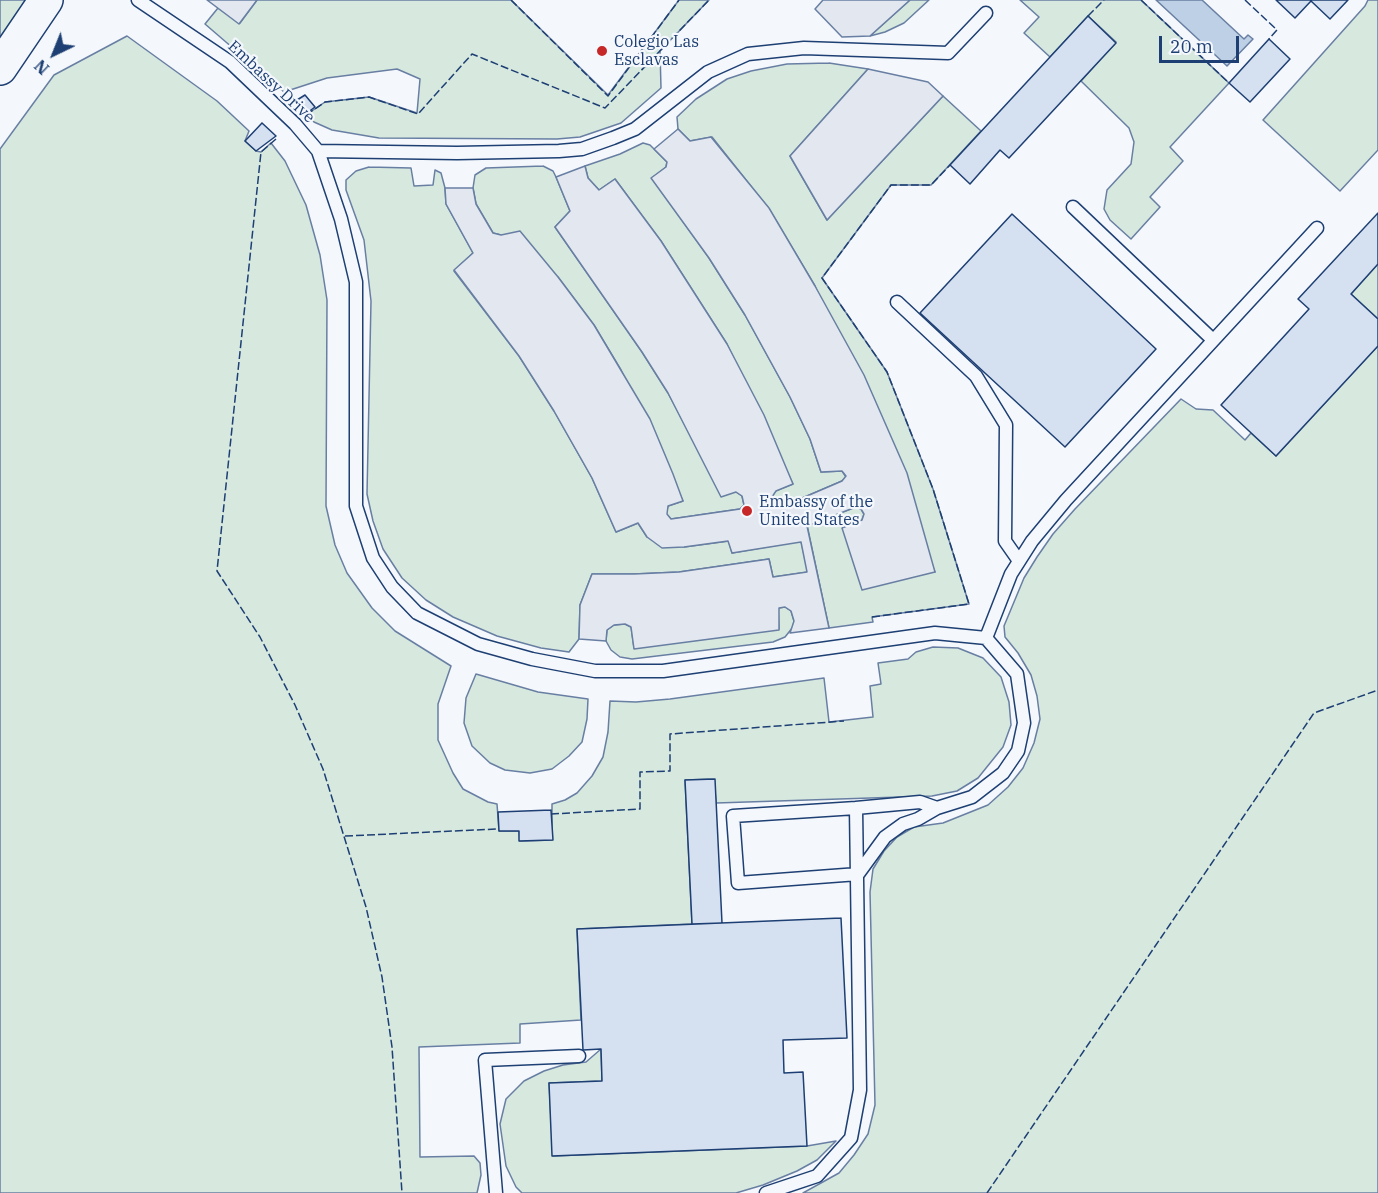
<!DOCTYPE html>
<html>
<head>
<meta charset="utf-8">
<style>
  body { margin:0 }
  #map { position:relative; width:1378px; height:1193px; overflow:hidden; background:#f4f7fb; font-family:"IBM Plex Serif",serif }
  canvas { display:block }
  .north { position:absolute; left:24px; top:24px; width:60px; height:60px; -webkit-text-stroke:4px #f4f7fb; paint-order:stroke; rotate:223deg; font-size:16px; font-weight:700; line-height:24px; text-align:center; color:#1d3f73 }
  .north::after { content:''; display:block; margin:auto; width:21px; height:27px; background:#1d3f73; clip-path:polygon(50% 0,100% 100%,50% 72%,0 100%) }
  .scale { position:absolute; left:1159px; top:36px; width:80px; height:27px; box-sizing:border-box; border:3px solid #1d3f73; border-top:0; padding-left:8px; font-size:18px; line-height:21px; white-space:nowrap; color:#1d3f73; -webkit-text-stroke:4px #f4f7fb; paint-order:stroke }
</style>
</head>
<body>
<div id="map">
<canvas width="1378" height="1193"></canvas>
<div class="north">N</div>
<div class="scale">20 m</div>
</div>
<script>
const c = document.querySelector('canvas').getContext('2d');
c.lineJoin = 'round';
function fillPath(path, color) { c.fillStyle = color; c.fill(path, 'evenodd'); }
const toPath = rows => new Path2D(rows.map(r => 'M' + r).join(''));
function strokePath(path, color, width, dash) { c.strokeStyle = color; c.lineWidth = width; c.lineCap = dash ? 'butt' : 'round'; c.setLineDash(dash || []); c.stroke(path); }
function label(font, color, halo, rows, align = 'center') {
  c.font = font + ' "IBM Plex Serif",serif'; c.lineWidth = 4.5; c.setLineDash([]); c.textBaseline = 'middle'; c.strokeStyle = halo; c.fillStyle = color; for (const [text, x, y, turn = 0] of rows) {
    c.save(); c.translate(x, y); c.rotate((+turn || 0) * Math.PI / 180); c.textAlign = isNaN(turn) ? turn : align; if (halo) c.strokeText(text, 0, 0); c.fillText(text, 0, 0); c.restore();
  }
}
const green = toPath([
  [0,0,32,0,0,46,0,0],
  [257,0,511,0,608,95,679,0,709,0,660,51,661,88,621,123,580,137,557,139,379,138,332,130,314,122,306,115,325,102,369,97,417,113,420,79,397,69,327,78,284,92,205,24,218,8,240,23,257,0],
  [910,0,929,0,904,23,885,32,870,36,910,0],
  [1020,0,1141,0,1229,83,1170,147,1183,161,1150,197,1160,207,1131,239,1110,220,1104,209,1107,190,1131,164,1134,142,1129,128,1081,81,1116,42,1088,16,1050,57,1024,33,1039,17,1020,0],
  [1368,0,1378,0,1378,150,1340,191,1263,120,1365,6,1368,0],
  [127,36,217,101,249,131,245,141,256,151,261,152,271,143,285,161,306,205,320,255,327,300,326,506,335,545,347,573,372,608,395,631,451,666,438,704,438,740,453,773,463,789,488,802,497,804,499,831,519,831,520,841,552,840,552,804,565,800,577,793,592,776,603,757,608,732,610,701,636,702,670,699,824,678,829,722,873,717,870,686,881,684,878,663,908,659,916,652,933,647,958,648,983,658,1001,677,1009,702,1011,725,1003,747,978,778,957,791,932,796,716,803,714,779,685,780,692,924,577,929,581,1020,520,1024,520,1043,419,1047,420,1157,474,1156,480,1163,481,1175,477,1193,0,1193,0,149,54,75,127,36],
  [829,63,868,69,790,156,827,220,943,96,981,131,931,185,891,185,822,278,887,372,933,489,969,604,872,617,873,622,829,628,807,525,856,507,861,509,864,514,862,520,935,572,815,286,769,209,712,137,690,141,678,129,677,117,696,99,727,79,751,71,787,64,829,63],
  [643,143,650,145,667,162,666,167,652,178,709,258,745,315,790,397,810,439,821,472,842,471,846,477,842,481,793,502,776,502,772,497,775,491,793,484,727,344,661,241,615,179,599,190,588,178,585,166,620,154,643,143],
  [543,166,553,171,556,177,570,211,555,227,642,352,668,393,693,440,736,492,742,496,744,505,740,509,671,519,666,514,668,506,683,501,621,370,594,325,558,277,501,235,493,233,476,204,473,188,475,175,486,168,543,166],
  [369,167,411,168,414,186,433,185,435,170,441,173,445,188,446,204,473,253,454,271,519,356,554,411,592,478,616,532,638,523,647,537,684,547,729,541,732,553,801,541,808,572,773,577,769,559,679,572,634,574,592,574,580,605,579,639,569,652,541,648,497,636,453,617,426,600,402,578,383,549,373,521,367,494,371,301,364,240,346,190,346,180,356,171,369,167],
  [1378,264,1378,319,1351,294,1378,264],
  [1378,346,1378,1193,803,1193,839,1173,854,1155,868,1134,875,1105,870,892,873,869,884,851,897,837,914,827,943,823,988,805,1008,787,1023,768,1034,743,1040,719,1037,696,1031,675,1018,653,1005,637,1004,626,1024,578,1037,557,1053,534,1075,509,1181,399,1196,409,1213,410,1245,440,1251,433,1276,456,1378,346],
  [785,607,791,611,794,621,793,627,785,637,773,642,632,659,620,657,611,650,606,641,607,630,614,625,625,624,631,627,634,648,779,629,778,608,785,607],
  [476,674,538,692,588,699,587,719,582,742,569,756,552,769,530,773,505,770,490,763,472,746,464,723,466,698,476,674],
  [601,1049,602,1081,549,1083,553,1156,807,1146,836,1141,817,1160,797,1171,763,1185,736,1193,522,1193,516,1187,506,1166,500,1124,506,1099,524,1081,544,1071,563,1065,586,1062,601,1049]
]);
fillPath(green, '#d7e8df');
strokePath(green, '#687fa3', 1.5);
const parking = toPath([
  [207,0,257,0,239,24,207,0],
  [823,0,910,0,870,36,842,37,815,9,823,0],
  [868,69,928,82,943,96,827,220,790,156,868,69],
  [678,129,690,141,711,137,769,208,815,286,864,375,907,473,935,572,862,590,842,528,862,520,864,514,861,509,856,507,807,526,829,628,790,633,794,621,791,611,785,607,779,608,779,630,634,649,631,627,625,624,614,625,607,630,606,641,579,639,580,605,592,574,634,574,679,572,769,559,773,577,807,572,801,542,732,553,728,541,684,547,662,548,647,537,638,523,616,532,592,478,554,411,519,356,454,270,473,253,446,204,445,188,473,188,476,204,493,233,501,235,520,231,558,277,594,325,650,419,673,474,683,501,668,506,667,514,671,519,740,509,744,505,742,496,736,492,721,497,668,393,642,352,555,227,570,211,556,177,585,166,588,178,599,190,615,179,661,241,727,344,764,415,793,484,776,491,772,497,776,502,793,502,842,481,846,476,842,471,821,472,810,439,790,397,745,315,709,258,651,178,666,167,667,162,654,149,678,129]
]);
fillPath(parking, '#e3e8f0');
strokePath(parking, '#687fa3', 1.5);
const water = toPath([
  [1156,0,1202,0,1244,39,1248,35,1253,39,1227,66,1156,0]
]);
fillPath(water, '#bed0e5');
strokePath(water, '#687fa3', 1.5);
const building = toPath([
  [1276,0,1348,0,1330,19,1311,1,1295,18,1276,0],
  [1088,16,1116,43,1009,158,1000,150,970,184,950,165,1088,16],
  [1269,39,1290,59,1250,102,1229,83,1269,39],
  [305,95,315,107,307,113,297,100,305,95],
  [262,123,276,136,256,151,245,141,262,123],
  [1378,213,1378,264,1351,294,1378,319,1378,346,1276,456,1221,405,1309,309,1298,299,1378,213],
  [1012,214,1156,349,1065,447,920,313,1012,214],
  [715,779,722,923,692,924,685,780,715,779],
  [551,810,553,840,519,841,519,831,499,831,498,812,551,810],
  [841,918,847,1038,783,1040,784,1073,803,1072,807,1146,552,1156,549,1083,602,1081,601,1049,583,1050,577,929,841,918]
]);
fillPath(building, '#d5e0f0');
strokePath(building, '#1d3f73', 1.5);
const lane = toPath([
  [138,0,230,62,295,124,318,151,341,219,356,282,356,506,373,558,392,587,417,613,478,644,532,659,595,671,663,671,935,633,986,638,1017,674,1024,723,1018,751,1003,773,972,797,937,808,918,819,903,824,885,837,858,874,738,883,733,816,856,808],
  [318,151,457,153,559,151,582,149,613,138,635,129,708,72,748,54,804,48,948,53,986,13],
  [1073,207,1213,340],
  [897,302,976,376,1006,425,1005,541,1019,561],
  [986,638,1011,574,1032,541,1066,500,1317,228],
  [496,1193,485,1060,579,1056],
  [766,1193,817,1176,851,1138,860,1090,856,808,920,802,937,808]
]);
const secondary = toPath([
  [0,68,46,0]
]);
strokePath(lane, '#1d3f73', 15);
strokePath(secondary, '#1d3f73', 36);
strokePath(lane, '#f4f7fb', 12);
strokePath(secondary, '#f4f7fb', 33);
strokePath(toPath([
  [511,0,608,96,679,0],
  [1141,0,1229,83],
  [1245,0,1277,30,1269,39],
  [1088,16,1104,0],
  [306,115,325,102,369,97,418,114,472,54,605,108,709,0],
  [276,139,261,152,217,571,260,637,295,705,323,769,366,907,382,977,392,1047,402,1193],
  [872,617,969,604,933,489,887,372,822,278,891,185,931,185,950,165],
  [551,814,640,809,640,772,670,771,670,734,844,721],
  [345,836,498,829],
  [987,1193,1314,713,1378,690]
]), '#1d3f73', 1.5, [8, 3]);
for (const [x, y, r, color] of [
  [602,51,6,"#c62828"],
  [747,511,6,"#c62828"]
]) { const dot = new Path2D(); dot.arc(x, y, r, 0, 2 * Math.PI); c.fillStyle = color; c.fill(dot); strokePath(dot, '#f4f7fb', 2); }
label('16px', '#1d3f73', '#f4f7fb', [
  ["Colegio Las",614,42],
  ["Esclavas",614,60],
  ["Embassy of the",759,502],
  ["United States",759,520]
], 'left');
label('16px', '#1d3f73', '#f4f7fb', [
  ["Embassy Drive",271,82,43]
]);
</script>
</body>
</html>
